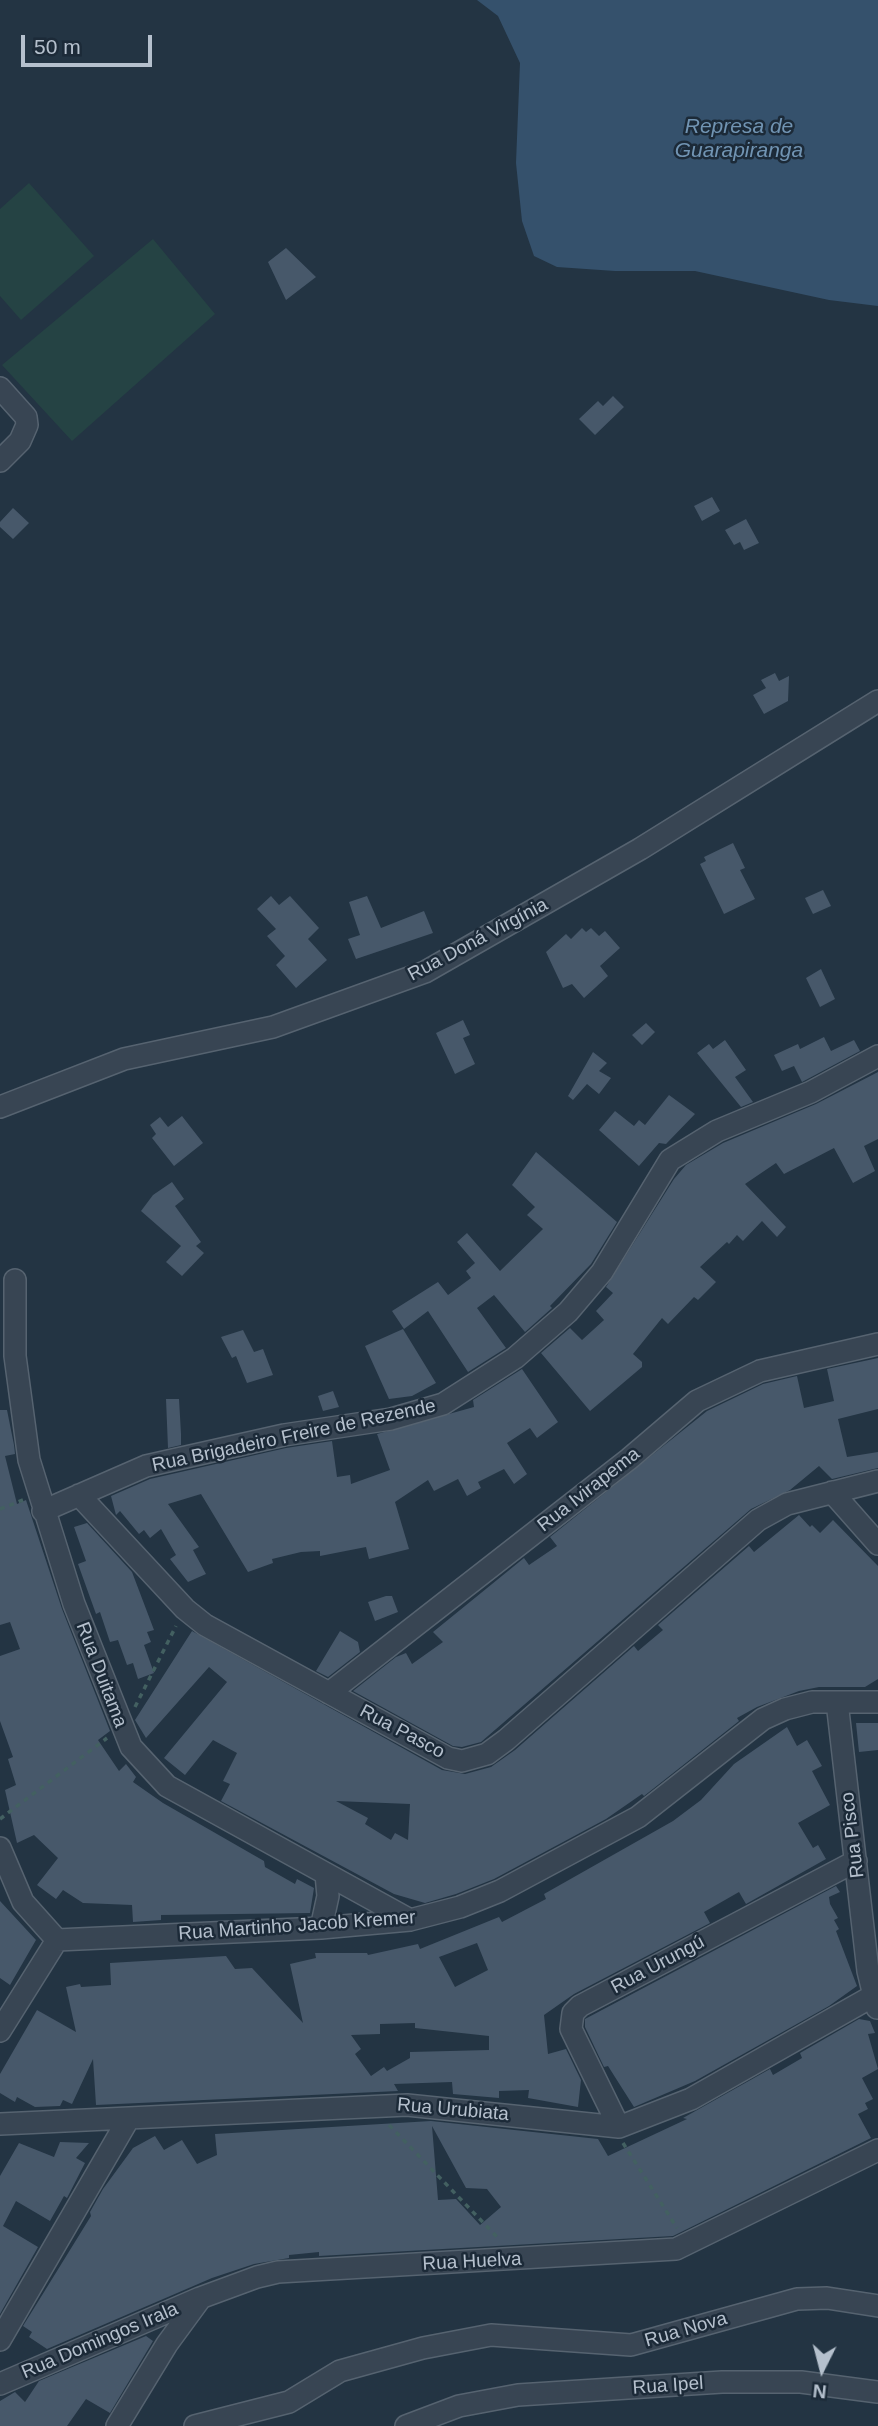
<!DOCTYPE html>
<html>
<head>
<meta charset="utf-8">
<style>
  body { margin:0 }
  #map { position:relative; width:878px; height:2426px; overflow:hidden; background:#233443; font-family:Arial,sans-serif }
  canvas { display:block }
  .north { position:absolute; left:787px; top:2335px; width:70px; height:70px; -webkit-text-stroke:5px #1c2a38; paint-order:stroke; rotate:186deg; font-size:19px; font-weight:700; line-height:28px; text-align:center; color:#b5c0cd }
  .north::after { content:''; display:block; margin:auto; width:24px; height:32px; background:#b5c0cd; clip-path:polygon(50% 0,100% 100%,50% 72%,0 100%) }
  .scale { position:absolute; left:21px; top:35px; width:131px; height:32px; box-sizing:border-box; border:4px solid #b5c0cd; border-top:0; padding-left:9px; font-size:21px; line-height:24px; white-space:nowrap; color:#b5c0cd; -webkit-text-stroke:5px #1c2a38; paint-order:stroke }
</style>
</head>
<body>
<div id="map">
<canvas width="878" height="2426"></canvas>
<div class="north">N</div>
<div class="scale">50 m</div>
</div>
<script>
const c = document.querySelector('canvas').getContext('2d');
c.lineJoin = 'round';
function fillPath(path, color) { c.fillStyle = color; c.fill(path, 'evenodd'); }
const toPath = rows => new Path2D(rows.map(r => 'M' + r).join(''));
function strokePath(path, color, width, dash) { c.strokeStyle = color; c.lineWidth = width; c.lineCap = dash ? 'butt' : 'round'; c.setLineDash(dash || []); c.stroke(path); }
function label(font, color, halo, rows, align = 'center') {
  c.font = font + ' Arial,sans-serif'; c.lineWidth = 5; c.setLineDash([]); c.textBaseline = 'middle'; c.strokeStyle = halo; c.fillStyle = color; for (const [text, x, y, turn = 0] of rows) {
    c.save(); c.translate(x, y); c.rotate((+turn || 0) * Math.PI / 180); c.textAlign = isNaN(turn) ? turn : align; if (halo) c.strokeText(text, 0, 0); c.fillText(text, 0, 0); c.restore();
  }
}
fillPath(toPath([
  [29,183,94,256,21,320,0,296,0,209],
  [153,239,215,314,72,441,2,365]
]), '#254344');
fillPath(toPath([
  [477,0,878,0,878,306,829,300,695,271,615,271,557,267,534,256,522,221,516,163,520,63,498,16]
]), '#35516c');
fillPath(toPath([
  [286,248,316,277,286,300,268,262],
  [613,396,624,407,595,435,579,419,598,401,603,406],
  [712,497,720,511,702,521,694,506],
  [13,508,29,523,13,539,0,527,0,522],
  [746,519,759,543,744,550,740,542,734,545,725,530],
  [775,673,779,681,789,676,788,701,764,714,753,695,766,688,761,680],
  [733,843,745,868,740,870,755,899,724,914,700,864,706,861,704,857],
  [823,890,831,906,813,914,805,898],
  [271,896,279,905,290,896,319,928,308,939,327,960,296,988,276,965,285,956,267,936,276,929,257,909],
  [367,896,381,928,424,911,433,933,356,959,348,939,360,935,349,902],
  [582,928,586,932,591,928,599,936,605,931,620,948,600,966,608,976,584,998,572,984,563,988,546,952,566,934,571,939],
  [821,969,835,999,820,1007,806,978],
  [463,1020,470,1035,463,1038,475,1064,455,1074,436,1033],
  [646,1023,655,1032,642,1045,632,1035],
  [824,1037,831,1051,854,1040,860,1051,802,1082,794,1066,782,1071,774,1055,798,1044,800,1049],
  [725,1040,746,1070,735,1077,753,1102,741,1107,697,1053,709,1044,713,1049],
  [593,1052,607,1063,599,1071,611,1078,599,1094,587,1084,573,1100,568,1096],
  [878,1072,878,1139,864,1146,875,1171,853,1183,834,1148,784,1174,776,1163,745,1184,786,1227,777,1237,762,1221,743,1241,737,1235,729,1244,727,1242,700,1267,716,1282,698,1300,694,1297,668,1324,662,1318,633,1354,642,1362,642,1367,590,1411,541,1353,570,1328,582,1340,604,1320,596,1311,613,1293,606,1287,674,1179,686,1165,723,1143,816,1104],
  [669,1095,695,1114,666,1144,659,1143,639,1166,599,1130,615,1111,634,1126,639,1120,645,1125],
  [182,1116,203,1143,174,1166,152,1138,156,1134,150,1125,160,1117,168,1127],
  [536,1152,617,1222,591,1264,550,1306,552,1308,525,1332,494,1295,477,1308,506,1348,468,1372,428,1311,404,1329,392,1311,438,1282,448,1295,471,1278,466,1271,475,1263,457,1242,467,1233,500,1271,543,1229,527,1215,535,1207,512,1185],
  [172,1182,184,1199,175,1206,201,1242,196,1246,204,1253,182,1276,166,1262,181,1246,141,1211,153,1195],
  [403,1329,436,1383,412,1396,389,1399,365,1346],
  [243,1330,254,1352,263,1349,273,1375,247,1383,236,1356,232,1358,221,1337],
  [878,1358,878,1409,838,1419,847,1457,878,1452,878,1468,832,1479,819,1466,790,1490,751,1509,481,1742,462,1747,453,1746,353,1691,396,1657,406,1653,412,1664,443,1642,433,1632,524,1558,529,1565,557,1546,550,1537,707,1411,763,1384,797,1376,804,1408,834,1401,827,1369],
  [522,1369,558,1422,537,1438,530,1428,507,1443,527,1474,514,1484,504,1469,478,1482,481,1488,467,1496,458,1479,434,1491,428,1480,395,1502,409,1549,369,1559,366,1547,320,1556,320,1551,301,1552,272,1559,273,1563,248,1572,201,1494,168,1504,199,1547,193,1550,206,1574,188,1582,170,1559,176,1555,161,1529,150,1538,144,1530,139,1534,120,1511,116,1515,111,1496,150,1479,286,1448,332,1441,337,1477,350,1475,351,1484,390,1470,377,1434,474,1407,473,1400],
  [333,1391,339,1407,323,1411,318,1396],
  [166,1399,179,1399,181,1434,181,1445,168,1448],
  [0,1410,7,1410,14,1445,15,1454,5,1456,17,1504,26,1500,62,1609,110,1731,98,1740,119,1771,126,1764,136,1777,133,1782,163,1803,264,1861,265,1867,295,1884,297,1879,314,1888,310,1913,161,1915,161,1920,133,1922,132,1905,83,1903,63,1890,56,1899,37,1885,58,1858,34,1835,17,1843,5,1790,16,1785,8,1759,13,1757,0,1721,0,1656,20,1649,10,1622,0,1625],
  [799,1515,810,1527,812,1525,820,1533,833,1520,878,1566,878,1679,865,1687,819,1687,799,1691,757,1707,737,1718,739,1721,644,1796,642,1794,606,1819,494,1879,456,1894,425,1903,394,1894,221,1801,230,1784,223,1781,237,1753,213,1740,185,1775,164,1758,227,1682,209,1667,146,1738,135,1720,192,1631,442,1770,465,1774,491,1767,515,1750,634,1646,638,1651,663,1630,658,1625,749,1546,754,1552],
  [336,1801,410,1804,408,1840,395,1833,391,1840,365,1824,368,1818],
  [87,1523,132,1572,154,1630,147,1632,151,1642,144,1645,154,1673,138,1679,133,1663,127,1665,118,1640,110,1642,100,1612,96,1614,78,1564,86,1561,74,1527],
  [386,1596,392,1596,398,1612,375,1621,368,1602],
  [340,1631,358,1642,360,1652,328,1677,316,1671],
  [856,1723,878,1723,878,1750,859,1752],
  [787,1727,797,1746,807,1740,822,1766,812,1771,830,1805,798,1823,813,1848,818,1845,826,1859,746,1904,739,1892,704,1912,710,1923,574,1994,544,2015,548,2054,566,2049,581,2080,578,2107,528,2098,529,2090,499,2091,499,2098,453,2094,452,2082,394,2084,398,2091,96,2105,93,2059,72,2104,63,2100,60,2106,35,2107,17,2097,15,2102,0,2093,0,2074,37,2010,76,2032,66,1987,80,1984,81,1987,111,1985,110,1963,226,1956,235,1969,252,1968,303,2023,290,1964,316,1958,315,1953,367,1953,368,1955,418,1944,420,1949,499,1917,502,1922,546,1899,544,1894,673,1821,701,1800,734,1764],
  [477,1943,488,1970,455,1987,439,1957],
  [415,2023,415,2028,489,2036,489,2050,410,2052,410,2058,387,2071,384,2067,371,2076,355,2054,361,2049,351,2035,380,2034,380,2024],
  [836,1886,840,1892,829,1897,830,1904,838,1918,834,1920,839,1929,836,1931,857,1986,829,2006,695,2081,634,2107,608,2066,604,2067,585,2027,585,2019],
  [0,1901,36,1940,10,1985,0,1978],
  [859,2019,870,2021,875,2033,868,2034,878,2069,862,2078,873,2099,865,2103,868,2109,858,2114,871,2138,673,2236,319,2256,319,2252,289,2255,289,2258,254,2264,212,2278,47,2349,29,2337,32,2332,23,2326,91,2216,90,2212,103,2189,133,2148,155,2136,164,2150,182,2140,197,2164,217,2155,215,2134,431,2121,598,2139,608,2156,687,2119,683,2118,770,2069,773,2075,802,2058,800,2053],
  [432,2126,466,2188,487,2189,501,2207,480,2225,456,2199,438,2200],
  [60,2142,89,2143,76,2158,85,2163,67,2198,64,2196,50,2221,16,2201,3,2226,38,2247,0,2314,0,2176,19,2143,54,2157],
  [146,2336,153,2341,110,2413,86,2399,67,2426,0,2426,0,2401,15,2392,25,2402,39,2381]
]), '#47586a');
const minor = toPath([
  [0,388,26,417,27,425,20,441,0,461],
  [0,1107,124,1059,273,1027,425,972,640,849,878,701],
  [15,1280,15,1356,29,1460,74,1604,131,1747,167,1786,410,1920],
  [832,1492,878,1544],
  [79,1495,185,1609,205,1625,448,1758,462,1761,487,1754,506,1740,758,1520,787,1504,878,1481],
  [43,1511,146,1466,284,1435,391,1419,443,1404,515,1358,568,1312,602,1272,670,1160,717,1131,811,1092,878,1056],
  [329,1693,629,1459,697,1401,760,1371,878,1344],
  [837,1702,868,1971,877,2008],
  [0,1848,23,1902,57,1940],
  [321,1928,328,1896,326,1874],
  [57,1940,321,1928,410,1920,460,1907,500,1891,638,1817,763,1719,785,1709,812,1702,878,1702],
  [0,2031,57,1940],
  [0,2124,407,2105,619,2127,691,2099,873,1996],
  [619,2127,571,2029,573,2013,580,2006,856,1861],
  [0,2340,129,2118],
  [0,2384,200,2298,257,2277,278,2272,676,2249,878,2150],
  [117,2426,167,2344,200,2299],
  [195,2426,289,2402,340,2371,423,2348,491,2335,631,2345,797,2299,827,2298,878,2306],
  [406,2426,459,2406,518,2395,722,2382,801,2382,878,2392]
]);
strokePath(minor, '#566370', 24);
strokePath(toPath([
  [0,1509,23,1500],
  [135,1707,176,1626],
  [0,1819,107,1738],
  [389,2125,500,2240],
  [623,2143,677,2228]
]), '#436061', 3.5, [5, 5]);
strokePath(minor, '#384553', 21);
label('19px', '#b5c0cd', '#1c2a38', [
  ["Rua Doná Virgínia",478,940,-28],
  ["Rua Brigadeiro Freire de Rezende",294,1436,-12],
  ["Rua Ivirapema",589,1490,-38],
  ["Rua Duitama",101,1675,69],
  ["Rua Pasco",402,1732,28],
  ["Rua Pisco",853,1835,-97],
  ["Rua Martinho Jacob Kremer",297,1926,-4],
  ["Rua Urungú",658,1965,-28],
  ["Rua Urubiata",453,2110,5],
  ["Rua Huelva",472,2262,-3],
  ["Rua Nova",686,2330,-16],
  ["Rua Domingos Irala",100,2341,-23],
  ["Rua Ipel",668,2386,-4]
]);
label('italic 21px', '#7194b3', '#1c2a38', [
  ["Represa de",739,127],
  ["Guarapiranga",739,151]
]);
</script>
</body>
</html>
